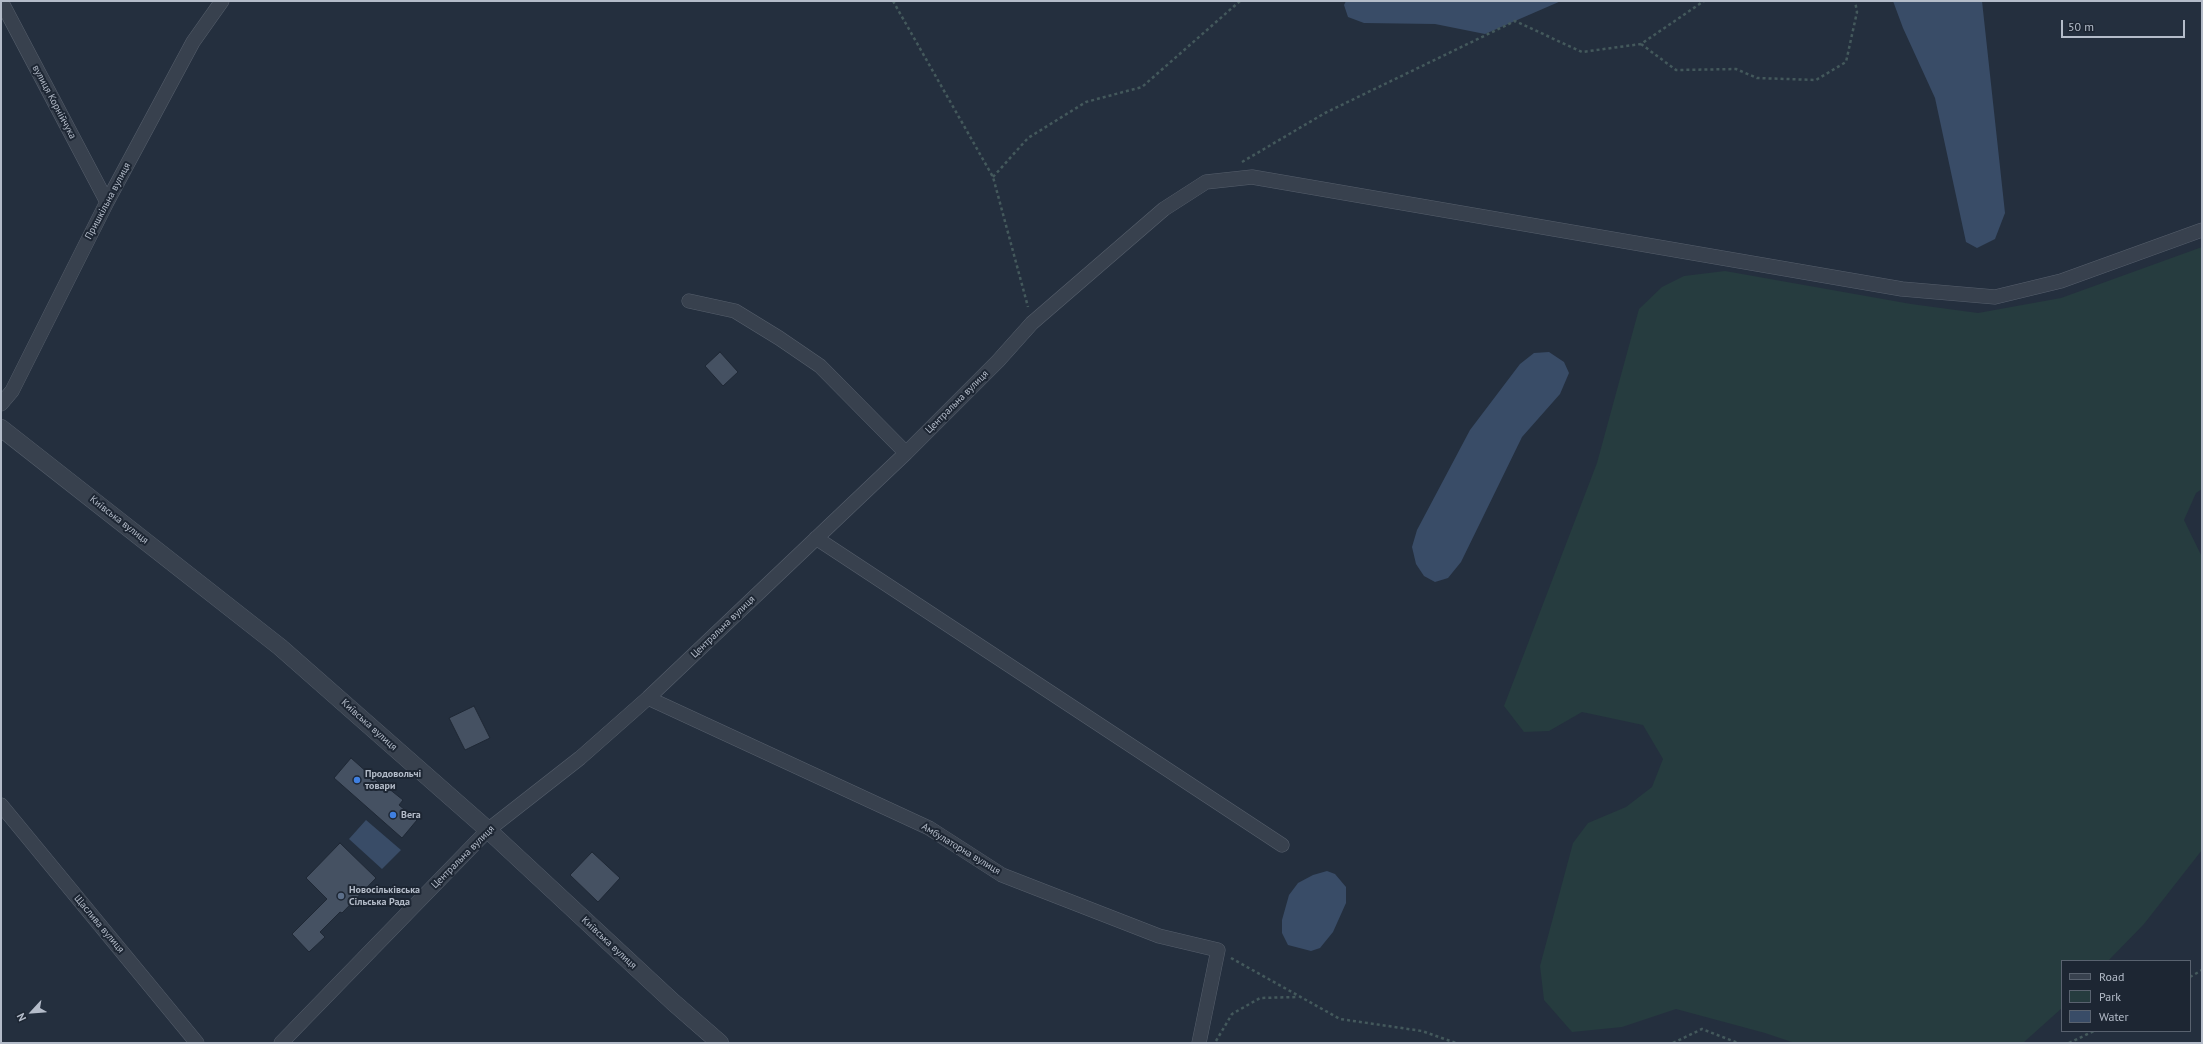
<!DOCTYPE html>
<html>
<head>
<meta charset="utf-8">
<style>
  body { margin:0 }
  #map { position:relative; width:2203px; height:1044px; overflow:hidden; background:#242f3e; font-family:"PT Sans",sans-serif }
  canvas { display:block }
  .frame { position:absolute; inset:0; border:2px solid #b4bcc9; pointer-events:none }
  .legend { position:absolute; left:2061px; top:960px; width:130px; height:72px; box-sizing:border-box; background:#1d2633; border:1px solid #59626f; margin:0; padding:5px 7px; list-style:none; font-size:12px; color:#b4bcc9 }
  .legend li { display:flex; align-items:center; gap:8px; height:20px }
  .legend b { width:20px; border:1px solid #59626f }
  .north { position:absolute; left:12px; top:992px; width:40px; height:40px; -webkit-text-stroke:3px #1d2633; paint-order:stroke; rotate:244deg; font-size:11px; font-weight:700; line-height:16px; text-align:center; color:#b4bcc9 }
  .north::after { content:''; display:block; margin:auto; width:14px; height:18px; background:#b4bcc9; clip-path:polygon(50% 0,100% 100%,50% 72%,0 100%) }
  .scale { position:absolute; left:2061px; top:20px; width:124px; height:18px; box-sizing:border-box; border:2px solid #b4bcc9; border-top:0; padding-left:5px; font-size:12px; line-height:14px; white-space:nowrap; color:#b4bcc9; -webkit-text-stroke:3px #1d2633; paint-order:stroke }
</style>
</head>
<body>
<div id="map">
<canvas width="2203" height="1044"></canvas>
<div class="frame"></div>
<ul class="legend">
<li><b style="height:5px;background:#38414e"></b>Road</li>
<li><b style="height:11px;background:#263c3f"></b>Park</li>
<li><b style="height:11px;background:#394c67"></b>Water</li>
</ul>
<div class="north">N</div>
<div class="scale">50 m</div>
</div>
<script>
const c = document.querySelector('canvas').getContext('2d');
c.lineJoin = 'round';
function fillPath(path, color) { c.fillStyle = color; c.fill(path, 'evenodd'); }
const toPath = rows => new Path2D(rows.map(r => 'M' + r).join(''));
function strokePath(path, color, width, dash) { c.strokeStyle = color; c.lineWidth = width; c.lineCap = dash ? 'butt' : 'round'; c.setLineDash(dash || []); c.stroke(path); }
function label(font, color, halo, rows, align = 'center') {
  c.font = font + ' "PT Sans",sans-serif'; c.lineWidth = 4; c.setLineDash([]); c.textBaseline = 'middle'; c.strokeStyle = halo; c.fillStyle = color; for (const [text, x, y, turn = 0] of rows) {
    c.save(); c.translate(x, y); c.rotate((+turn || 0) * Math.PI / 180); c.textAlign = isNaN(turn) ? turn : align; if (halo) c.strokeText(text, 0, 0); c.fillText(text, 0, 0); c.restore();
  }
}
fillPath(toPath([
  [2202,247,2202,489,2196,493,2184,520,2202,557,2202,850,2144,924,2108,961,2062,961,2062,1008,2023,1043,1795,1043,1765,1033,1676,1009,1622,1027,1572,1032,1544,1000,1540,966,1573,843,1588,823,1626,807,1652,787,1663,759,1643,725,1582,712,1549,731,1524,732,1504,706,1597,463,1639,309,1662,287,1684,276,1725,271,1911,304,1978,313,2061,298]
]), '#263c3f');
fillPath(toPath([
  [1346,1,1561,1,1485,34,1435,24,1364,23,1348,17,1344,5],
  [1893,1,1982,1,2005,213,1995,239,1977,248,1966,242,1935,98,1903,28],
  [1549,352,1564,362,1569,373,1560,394,1522,437,1461,562,1448,578,1435,582,1424,576,1416,564,1412,547,1417,530,1470,430,1520,364,1534,353],
  [366,820,401,850,382,869,349,839],
  [1327,871,1335,874,1346,887,1346,903,1333,932,1320,948,1311,951,1288,945,1282,933,1282,920,1289,895,1298,883,1313,875]
]), '#394c67');
const building = toPath([
  [720,352,738,372,723,386,705,366,720,352],
  [474,706,490,738,465,750,449,718,474,706],
  [351,758,387,790,388,788,403,800,399,805,417,820,402,838,334,778,351,758],
  [340,843,376,878,342,913,340,912,320,932,325,937,309,952,292,934,327,899,306,878,340,843],
  [592,852,620,878,598,902,570,875,592,852]
]);
fillPath(building, '#455162');
strokePath(building, '#1f2835', 1);
const minor = toPath([
  [1,1,107,202],
  [689,301,735,311,779,338,820,366,906,453],
  [1,404,12,391,107,202,193,42,222,1],
  [816,538,1282,845],
  [648,698,929,828,1002,875,1159,936,1218,950,1199,1043],
  [1,805,197,1043],
  [281,1043,488,830,580,758,648,698,906,453,998,361,1032,323,1164,209,1206,182,1252,177,1902,289,1995,297,2061,281,2202,230]
]);
const tertiary = toPath([
  [1,428,280,647,488,830,673,1002,720,1043]
]);
strokePath(minor, '#565f6c', 15);
strokePath(tertiary, '#565f6c', 18);
strokePath(toPath([
  [893,1,993,177,1028,307],
  [1641,44,1676,70,1736,69,1757,78,1816,80,1846,62,1857,12,1855,1],
  [1242,162,1325,113,1515,21,1582,52,1641,44,1704,1],
  [993,177,1028,138,1086,102,1142,87,1240,1],
  [1231,958,1340,1019,1422,1031,1456,1043],
  [2190,977,2202,970],
  [1216,1041,1232,1014,1260,998,1297,997],
  [1673,1043,1702,1029,1738,1043],
  [2069,1043,2094,1031]
]), '#44595c', 2.5, [3, 3]);
strokePath(minor, '#38414e', 14);
strokePath(tertiary, '#38414e', 17);
for (const [x, y, r, color] of [
  [357,780,4,"#3f7fe0"],
  [393,815,4,"#3f7fe0"],
  [341,896,4,"#5c6f8a"]
]) { const dot = new Path2D(); dot.arc(x, y, r, 0, 2 * Math.PI); c.fillStyle = color; c.fill(dot); strokePath(dot, '#1d2633', 1.5); }
label('10px', '#b4bcc9', '#1d2633', [
  ["вулиця Корнійчука",54,102,62],
  ["Пришкільна вулиця",108,201,-62],
  ["Центральна вулиця",957,402,-45],
  ["Київська вулиця",119,520,38],
  ["Центральна вулиця",723,627,-44],
  ["Київська вулиця",369,725,42],
  ["Амбулаторна вулиця",961,849,31],
  ["Центральна вулиця",463,857,-45],
  ["Щаслива вулиця",99,924,50],
  ["Київська вулиця",609,943,43]
]);
label('bold 10px', '#b4bcc9', '#1d2633', [
  ["Продовольчі",365,774],
  ["товари",365,786],
  ["Вега",401,815],
  ["Новосільківська",349,890],
  ["Сільська Рада",349,902]
], 'left');
</script>
</body>
</html>
